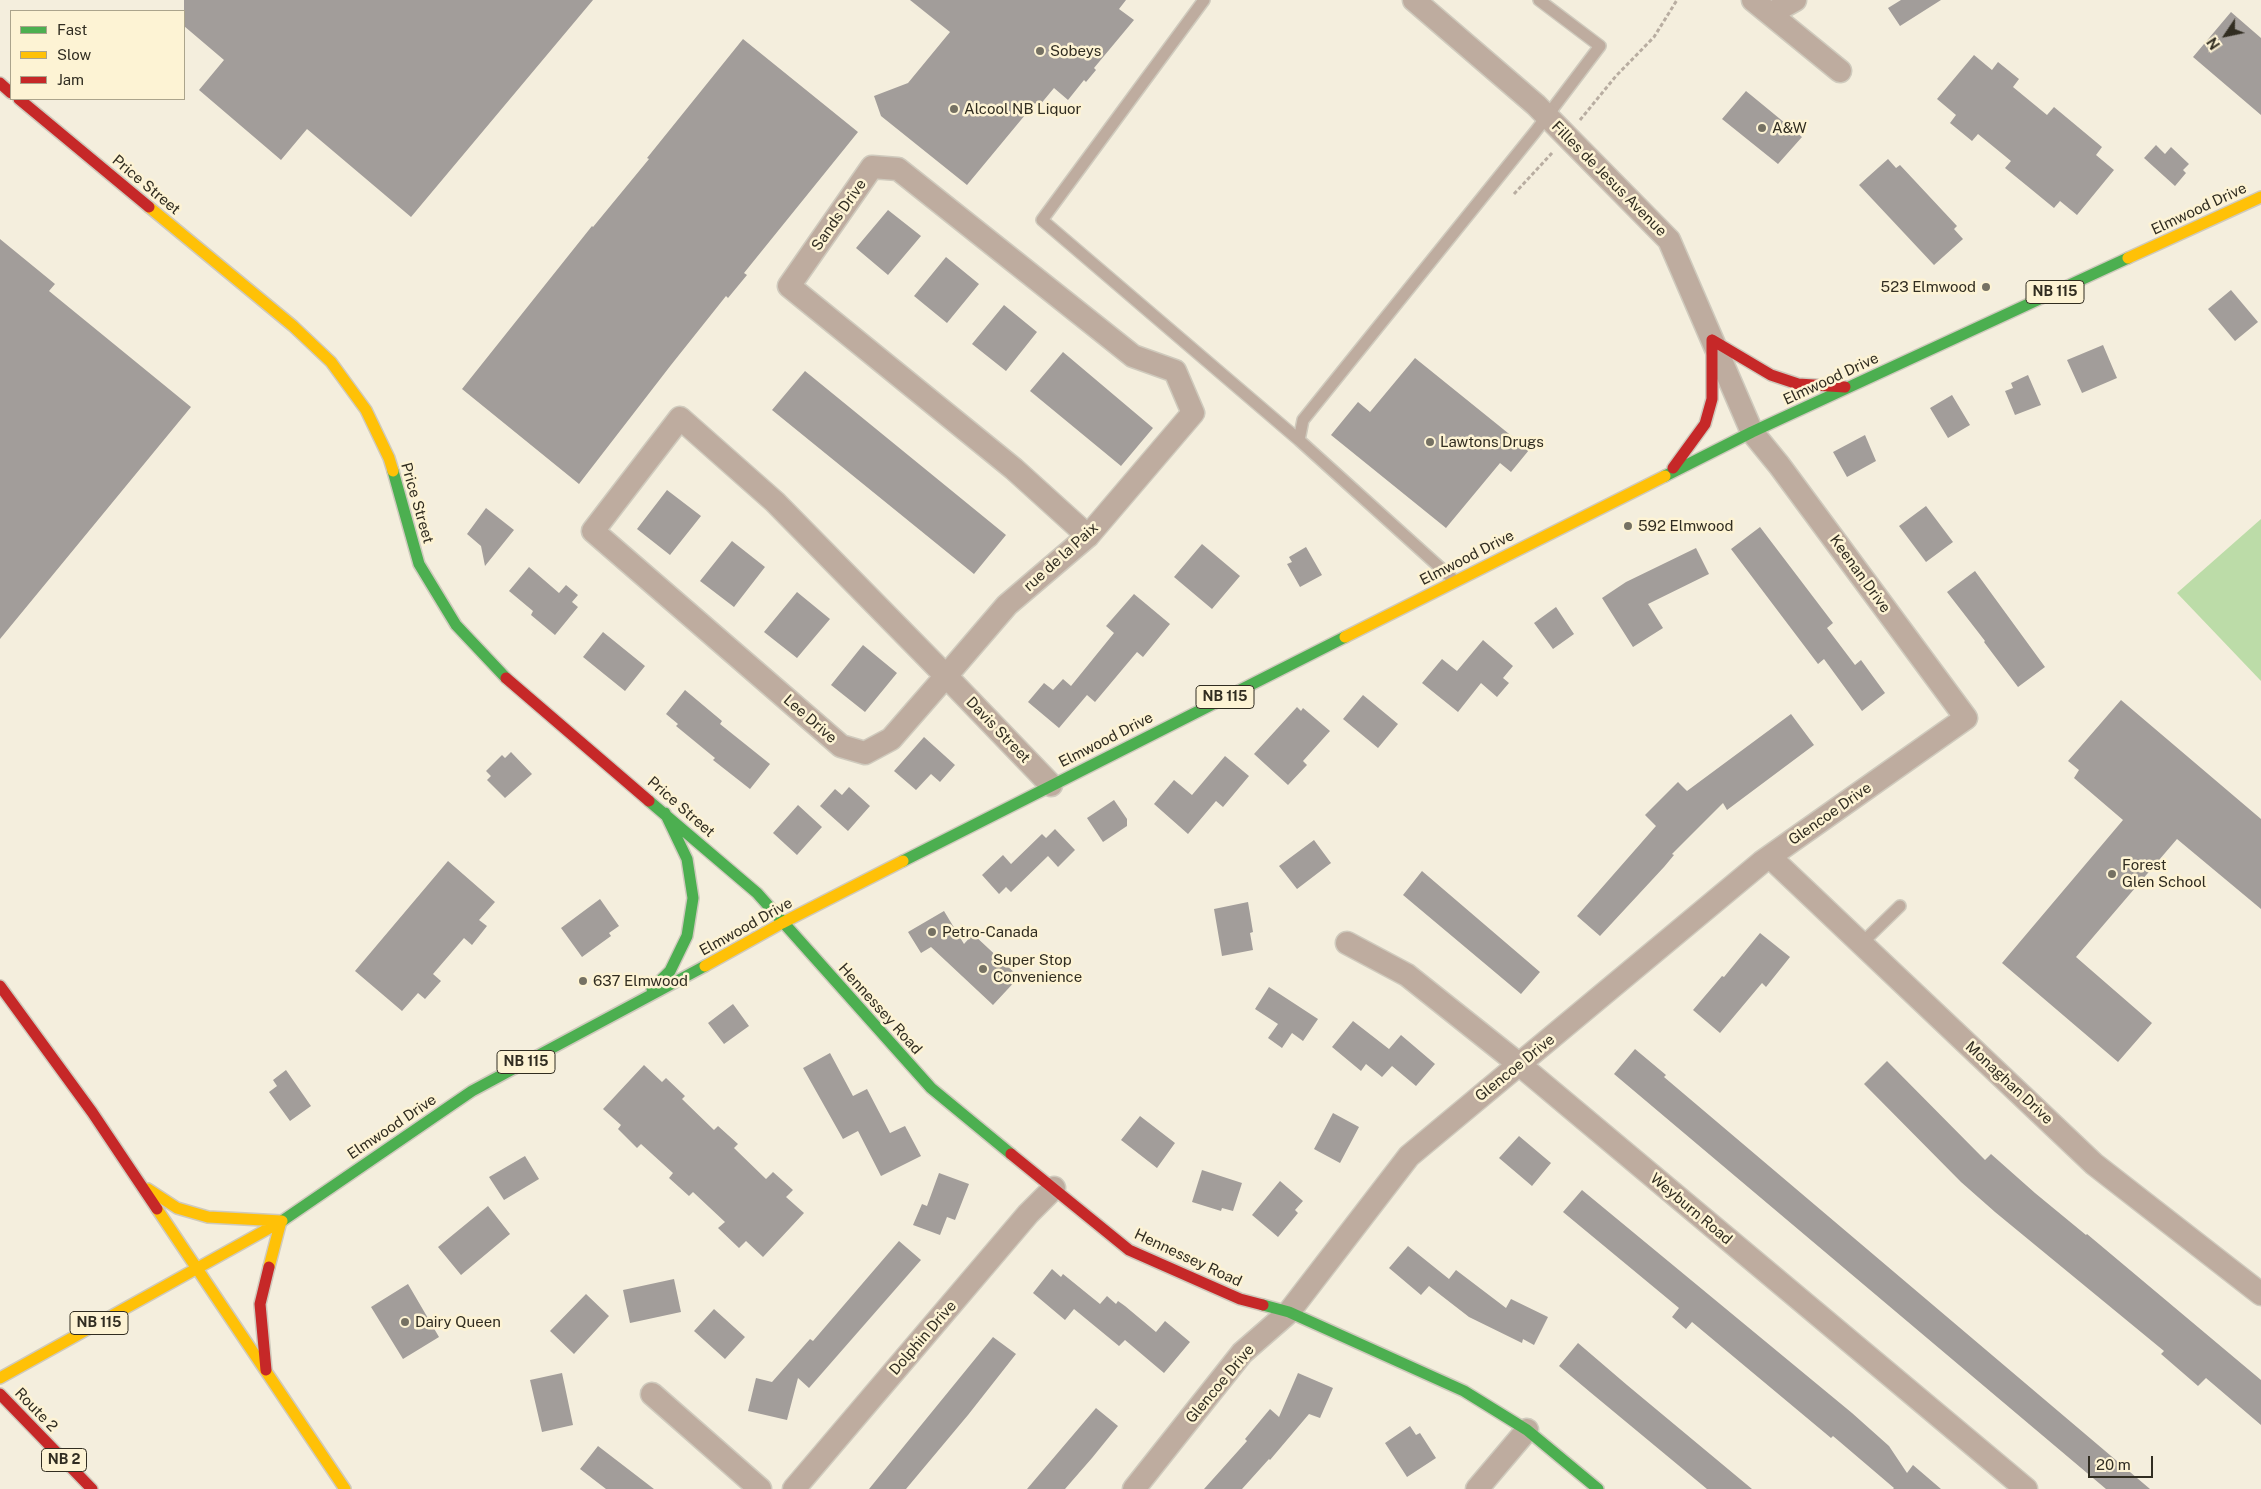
<!DOCTYPE html>
<html>
<head>
<meta charset="utf-8">
<style>
  body { margin:0 }
  #map { position:relative; width:2261px; height:1489px; overflow:hidden; background:#f4eedd; font-family:"Public Sans",sans-serif }
  canvas { display:block }
  .legend { position:absolute; left:10px; top:10px; width:175px; height:90px; box-sizing:border-box; background:#fdf3d4; border:1px solid #aba48c; margin:0; padding:6px 9px; list-style:none; font-size:15px; color:#312d21 }
  .legend li { display:flex; align-items:center; gap:10px; height:25px }
  .legend b { width:25px; border:1px solid #aba48c }
  .north { position:absolute; left:2201px; top:10px; width:50px; height:50px; -webkit-text-stroke:4px #fdf3d4; paint-order:stroke; rotate:236deg; font-size:14px; font-weight:700; line-height:20px; text-align:center; color:#312d21 }
  .north::after { content:''; display:block; margin:auto; width:18px; height:22px; background:#312d21; clip-path:polygon(50% 0,100% 100%,50% 72%,0 100%) }
  .scale { position:absolute; left:2088px; top:1456px; width:65px; height:22px; box-sizing:border-box; border:2px solid #312d21; border-top:0; padding-left:6px; font-size:15px; line-height:18px; white-space:nowrap; color:#312d21; -webkit-text-stroke:4px #fdf3d4; paint-order:stroke }
</style>
</head>
<body>
<div id="map">
<canvas width="2261" height="1489"></canvas>
<ul class="legend">
<li><b style="height:6px;background:#4caf50"></b>Fast</li>
<li><b style="height:6px;background:#ffc107"></b>Slow</li>
<li><b style="height:6px;background:#c62828"></b>Jam</li>
</ul>
<div class="north">N</div>
<div class="scale">20 m</div>
</div>
<script>
const c = document.querySelector('canvas').getContext('2d');
c.lineJoin = 'round';
function fillPath(path, color) { c.fillStyle = color; c.fill(path, 'evenodd'); }
const toPath = rows => new Path2D(rows.map(r => 'M' + r).join(''));
function strokePath(path, color, width, dash) { c.strokeStyle = color; c.lineWidth = width; c.lineCap = dash ? 'butt' : 'round'; c.setLineDash(dash || []); c.stroke(path); }
function label(font, color, halo, rows, align = 'center') {
  c.font = font + ' "Public Sans",sans-serif'; c.lineWidth = 5; c.setLineDash([]); c.textBaseline = 'middle'; c.strokeStyle = halo; c.fillStyle = color; for (const [text, x, y, turn = 0] of rows) {
    c.save(); c.translate(x, y); c.rotate((+turn || 0) * Math.PI / 180); c.textAlign = isNaN(turn) ? turn : align; if (halo) c.strokeText(text, 0, 0); c.fillText(text, 0, 0); c.restore();
  }
}
fillPath(toPath([
  [2261,519,2261,681,2177,593]
]), '#bcdca8');
fillPath(toPath([
  [184,0,593,0,411,217,307,129,281,160,199,90,224,60,184,26],
  [910,0,1126,0,1119,9,1134,20,1094,68,1096,70,1086,82,1084,80,1068,100,1054,88,1039,106,1035,103,967,185,881,116,874,96,908,83,950,32],
  [1901,0,1941,0,1900,26,1888,8],
  [2231,12,2261,38,2261,115,2193,57],
  [743,39,858,132,744,273,747,275,728,298,726,296,671,365,579,484,462,389,592,226,593,227,649,159,647,158],
  [1974,55,1992,70,1998,62,2019,79,2013,87,2047,115,2054,107,2102,147,2096,155,2114,170,2077,215,2060,201,2054,208,2026,185,2005,168,2011,161,1978,134,1972,141,1950,123,1956,115,1937,99],
  [1746,91,1802,137,1778,164,1722,119],
  [2156,145,2165,154,2171,147,2189,164,2183,170,2186,173,2175,186,2144,158],
  [1888,159,1896,168,1900,165,1957,226,1954,229,1963,239,1934,265,1859,185],
  [888,210,921,236,888,275,856,248],
  [0,239,55,284,49,291,191,407,0,639],
  [946,257,979,284,947,323,914,296],
  [2231,290,2258,322,2235,341,2208,309],
  [1004,305,1037,332,1006,371,972,344],
  [2103,345,2117,378,2082,393,2067,360],
  [1063,352,1153,428,1121,466,1030,391],
  [1415,358,1529,450,1511,472,1500,463,1446,528,1331,435,1358,402,1370,412],
  [805,371,1006,535,974,574,772,410],
  [2028,375,2041,405,2015,415,2005,391,2013,388,2011,383],
  [1952,395,1970,425,1948,438,1930,408],
  [1865,435,1876,461,1847,477,1833,452],
  [667,490,701,516,670,555,637,529],
  [1926,506,1953,542,1926,562,1899,526],
  [486,508,514,530,485,566,481,546,467,534],
  [1760,527,1833,623,1827,628,1855,665,1861,660,1885,693,1862,711,1824,659,1818,664,1731,549],
  [732,541,765,567,734,607,700,581],
  [1202,544,1240,576,1212,609,1174,577],
  [1306,547,1322,575,1300,587,1287,564,1292,562,1289,557],
  [1696,548,1709,574,1648,604,1663,628,1633,647,1602,598,1626,582],
  [529,567,559,593,566,585,578,595,572,602,578,607,555,635,531,615,533,611,509,591],
  [1975,571,2045,667,2018,687,1984,642,1985,641,1947,592],
  [797,592,830,619,797,658,764,632],
  [1134,594,1170,624,1143,657,1137,652,1095,702,1087,695,1059,728,1028,702,1044,683,1053,690,1063,679,1071,686,1114,633,1106,626],
  [1556,607,1574,634,1553,649,1534,623],
  [603,632,645,666,625,691,583,657],
  [1483,640,1513,666,1503,678,1509,683,1497,697,1481,683,1458,712,1422,683,1442,659,1457,671],
  [863,645,897,673,865,712,831,685],
  [685,690,722,721,720,724,770,764,750,789,713,760,715,758,676,726,678,724,666,714],
  [1363,695,1398,724,1378,748,1343,719],
  [2121,700,2261,819,2261,909,2177,839,2076,957,2152,1023,2118,1062,2002,963,2123,820,2074,778,2079,770,2068,761],
  [1297,707,1301,711,1303,708,1330,731,1303,761,1307,765,1288,785,1254,754],
  [1791,714,1814,745,1727,810,1723,803,1672,854,1674,855,1664,867,1600,936,1577,916,1656,826,1645,815,1678,782,1687,791],
  [924,737,955,765,940,782,931,774,916,790,894,771],
  [511,752,532,774,505,798,487,780,491,776,486,771,502,755,505,758],
  [1225,756,1249,776,1223,807,1216,801,1188,834,1154,804,1174,780,1192,795],
  [849,787,870,806,848,831,820,806,835,789,842,795],
  [1114,800,1127,819,1127,826,1103,842,1087,818],
  [798,805,822,827,797,855,773,833],
  [1055,829,1075,850,1058,867,1048,856,1011,892,1006,887,999,894,982,875,1003,855,1011,864,1042,834,1046,838],
  [1314,840,1331,863,1297,889,1279,866],
  [448,861,495,902,479,920,487,926,472,945,464,938,433,974,441,981,425,999,418,993,402,1011,355,971],
  [1422,871,1540,972,1521,994,1403,895],
  [600,899,619,926,609,933,611,936,582,957,561,928],
  [1248,902,1253,932,1250,933,1253,950,1222,956,1214,909],
  [944,911,964,944,973,934,1019,977,993,1005,931,947,921,953,908,932],
  [1760,933,1790,957,1766,987,1762,983,1720,1033,1693,1010,1722,976,1724,977],
  [1269,987,1318,1019,1303,1041,1292,1033,1282,1048,1268,1038,1278,1024,1255,1009],
  [733,1004,749,1026,724,1044,708,1023],
  [1353,1021,1389,1049,1401,1035,1435,1064,1416,1086,1392,1066,1382,1077,1366,1064,1361,1071,1332,1047],
  [1635,1049,1666,1075,1664,1077,2150,1489,2106,1489,1614,1074],
  [830,1053,853,1096,867,1089,890,1133,905,1126,921,1156,881,1176,858,1131,843,1139,803,1068],
  [1887,1061,1985,1160,1991,1154,2035,1193,2086,1235,2087,1234,2261,1380,2261,1425,2206,1378,2198,1386,2161,1354,2164,1351,1995,1212,1961,1182,1864,1084],
  [644,1065,662,1082,666,1078,685,1096,682,1099,714,1130,718,1126,738,1144,734,1148,766,1179,773,1172,793,1190,786,1197,804,1213,763,1257,746,1241,739,1248,718,1228,725,1222,693,1192,689,1196,669,1178,673,1173,641,1144,637,1148,618,1129,621,1125,603,1109],
  [286,1070,311,1106,290,1121,269,1092,277,1086,273,1080],
  [1333,1113,1359,1127,1340,1163,1314,1149],
  [1140,1116,1175,1143,1157,1168,1121,1140],
  [1519,1136,1551,1163,1532,1186,1499,1158],
  [525,1156,539,1179,504,1200,489,1177],
  [1202,1170,1242,1183,1233,1211,1222,1208,1221,1211,1192,1202],
  [939,1173,969,1184,955,1220,947,1217,940,1235,913,1225,922,1204,927,1206],
  [1280,1181,1303,1201,1295,1210,1298,1213,1278,1237,1252,1215],
  [1582,1190,1852,1413,1889,1446,1907,1473,1913,1465,1941,1489,1893,1489,1894,1488,1833,1436,1831,1438,1692,1322,1686,1329,1672,1317,1679,1308,1563,1212],
  [488,1206,510,1234,461,1275,438,1247],
  [899,1241,921,1260,809,1388,798,1378,787,1420,748,1411,756,1378,772,1382,810,1339,813,1341],
  [1408,1246,1449,1279,1456,1270,1506,1308,1511,1299,1548,1317,1534,1345,1523,1339,1522,1343,1469,1317,1429,1286,1421,1295,1389,1268],
  [1052,1269,1061,1277,1063,1274,1100,1304,1107,1296,1116,1304,1118,1301,1125,1306,1156,1332,1165,1321,1190,1342,1164,1373,1125,1340,1119,1346,1074,1309,1065,1320,1033,1293],
  [674,1279,681,1312,630,1323,623,1290],
  [408,1284,439,1337,403,1359,371,1307],
  [586,1294,609,1316,574,1354,550,1331],
  [714,1309,745,1337,725,1359,694,1331],
  [993,1337,1016,1354,968,1415,906,1489,869,1489],
  [1578,1343,1627,1385,1752,1489,1707,1489,1590,1392,1559,1366],
  [562,1373,573,1425,542,1432,530,1380],
  [1298,1373,1333,1388,1320,1418,1309,1414,1270,1460,1269,1459,1242,1489,1204,1489,1247,1441,1245,1439,1270,1409,1279,1417],
  [1096,1408,1118,1426,1092,1458,1065,1489,1027,1489],
  [1410,1426,1416,1435,1420,1433,1436,1458,1407,1477,1385,1443],
  [598,1446,654,1489,606,1489,580,1469]
]), '#a29d9a');
const lane = toPath([
  [1204,0,1042,220,1299,440],
  [1455,581,1299,440,1303,420,1535,132,1600,46,1539,0],
  [1861,944,1900,906]
]);
const street = toPath([
  [1753,0,1840,71],
  [1770,14,1795,0],
  [1051,785,946,676,775,502,680,418,593,531,841,746,865,753,891,739,946,676,1007,605,1088,536,1193,413,1175,371,1133,356,898,169,872,167,789,286,1014,469,1088,536],
  [1770,857,2094,1164,2261,1294],
  [1347,943,1407,975,1520,1065,2026,1489],
  [652,1394,760,1489],
  [794,1489,1028,1214,1054,1188],
  [1134,1489,1242,1353,1289,1312,1409,1156,1762,862,1966,718,1779,465,1752,432,1669,240,1536,105,1414,0],
  [1477,1489,1527,1430]
]);
const fast = toPath([
  [393,471,419,564,456,625,506,678],
  [1665,476,1752,432,2128,258],
  [649,801,757,893,931,1088,1011,1154],
  [903,861,1345,637],
  [652,989,670,971,687,936,693,898,687,859,665,813],
  [282,1221,472,1091,705,966],
  [1263,1305,1289,1312,1464,1391,1527,1430,1598,1489]
]);
const slow = toPath([
  [149,207,293,326,331,362,366,410,389,458,393,471],
  [2128,258,2261,197],
  [1345,637,1665,476],
  [705,966,782,923,903,861],
  [148,1189,177,1208,208,1217,281,1221,269,1267],
  [157,1209,345,1489],
  [0,1378,282,1221]
]);
const jam = toPath([
  [0,83,11,93],
  [19,99,149,207],
  [1712,340,1771,375,1798,384,1845,387],
  [1673,468,1705,424,1712,399,1712,340],
  [506,678,649,801],
  [0,986,92,1112,157,1209],
  [1011,1154,1129,1250,1240,1299,1263,1305],
  [266,1370,260,1304,269,1267],
  [0,1394,92,1489]
]);
strokePath(lane, '#cfcabd', 14);
strokePath(street, '#cfcabd', 25);
strokePath(fast, '#cfcabd', 14);
strokePath(slow, '#cfcabd', 14);
strokePath(jam, '#cfcabd', 14);
strokePath(toPath([
  [1580,120,1616,76,1654,37,1677,0],
  [1514,194,1552,153]
]), '#b8ada1', 3, [4, 2.5]);
strokePath(lane, '#beac9f', 11);
strokePath(street, '#beac9f', 22);
strokePath(fast, '#4caf50', 11);
strokePath(slow, '#ffc107', 11);
strokePath(jam, '#c62828', 11);
for (const [x, y, r, color] of [
  [1040,51,5,"#757163"],
  [954,109,5,"#757163"],
  [1762,128,5,"#757163"],
  [1986,287,5,"#757163"],
  [1430,442,5,"#757163"],
  [1628,526,5,"#757163"],
  [2112,874,5,"#757163"],
  [932,932,5,"#757163"],
  [983,969,5,"#757163"],
  [583,981,5,"#757163"],
  [405,1322,5,"#757163"]
]) { const dot = new Path2D(); dot.arc(x, y, r, 0, 2 * Math.PI); c.fillStyle = color; c.fill(dot); strokePath(dot, '#fdf3d4', 2); }
for (const [x, y, w] of [
  [2055,292,58],
  [1225,697,58],
  [526,1062,58],
  [99,1323,58],
  [64,1460,45]
]) { const box = new Path2D(); box.roundRect(x - w / 2, y - 11.5, w, 23, 4); c.fillStyle = '#fdf3d4'; c.fill(box); strokePath(box, '#312d21', 1); }
label('bold 14px', '#312d21', null, [
  ["NB 115",2055,292],
  ["NB 115",1225,697],
  ["NB 115",526,1062],
  ["NB 115",99,1323],
  ["NB 2",64,1460]
]);
label('15px', '#312d21', '#fdf3d4', [
  ["Sobeys",1050,51],
  ["Alcool NB Liquor",964,109],
  ["A&W",1772,128],
  ["523 Elmwood",1976,287,"right"],
  ["Lawtons Drugs",1440,442],
  ["592 Elmwood",1638,526],
  ["Forest",2122,865],
  ["Glen School",2122,882],
  ["Petro-Canada",942,932],
  ["Super Stop",993,960],
  ["Convenience",993,977],
  ["637 Elmwood",593,981],
  ["Dairy Queen",415,1322]
], 'left');
label('15px', '#312d21', '#fdf3d4', [
  ["Filles de Jesus Avenue",1609,179,45],
  ["Price Street",146,185,40],
  ["Elmwood Drive",2199,209,-25],
  ["Sands Drive",839,215,-55],
  ["Elmwood Drive",1831,379,-25],
  ["Price Street",417,503,74],
  ["rue de la Paix",1061,557,-42],
  ["Elmwood Drive",1467,558,-27],
  ["Keenan Drive",1860,574,54],
  ["Lee Drive",810,719,41],
  ["Davis Street",998,730,46],
  ["Elmwood Drive",1106,740,-27],
  ["Price Street",681,807,41],
  ["Glencoe Drive",1830,814,-35],
  ["Elmwood Drive",746,927,-29],
  ["Hennessey Road",880,1009,48],
  ["Glencoe Drive",1515,1068,-39],
  ["Monaghan Drive",2009,1083,43],
  ["Elmwood Drive",392,1127,-34],
  ["Weyburn Road",1691,1209,40],
  ["Hennessey Road",1188,1258,25],
  ["Dolphin Drive",923,1338,-49],
  ["Glencoe Drive",1220,1384,-50],
  ["Route 2",36,1410,46]
]);
</script>
</body>
</html>
